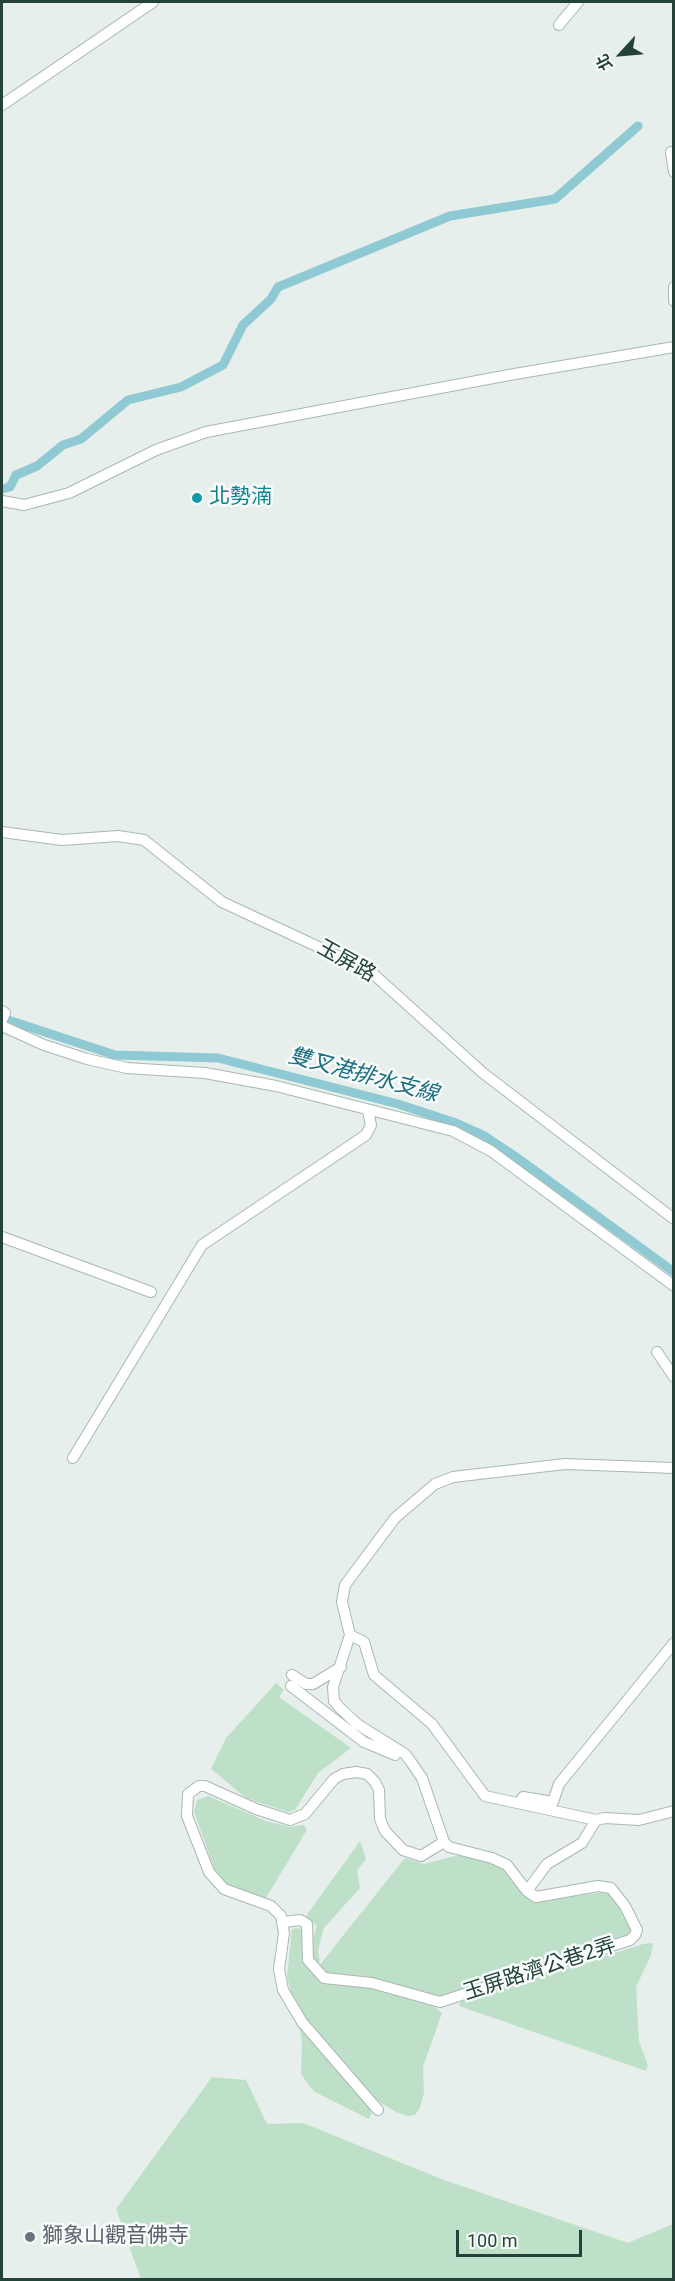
<!DOCTYPE html>
<html>
<head>
<meta charset="utf-8">
<style>
  body { margin:0 }
  #map { position:relative; width:675px; height:2281px; overflow:hidden; background:#e6efeb; font-family:Roboto,"Noto Sans TC",sans-serif }
  canvas { display:block }
  .frame { position:absolute; inset:0; border:3px solid #24423a; pointer-events:none }
  .north { position:absolute; left:591px; top:24px; width:60px; height:60px; -webkit-text-stroke:4px #f7fbf9; paint-order:stroke; rotate:244deg; font-size:16px; font-weight:700; line-height:24px; text-align:center; color:#24423a }
  .north::after { content:''; display:block; margin:auto; width:21px; height:27px; background:#24423a; clip-path:polygon(50% 0,100% 100%,50% 72%,0 100%) }
  .scale { position:absolute; left:456px; top:2230px; width:126px; height:27px; box-sizing:border-box; border:3px solid #24423a; border-top:0; padding-left:8px; font-size:18px; line-height:21px; white-space:nowrap; color:#24423a; -webkit-text-stroke:4px #f7fbf9; paint-order:stroke }
</style>
</head>
<body>
<div id="map">
<canvas width="675" height="2281"></canvas>
<div class="frame"></div>
<div class="north">北</div>
<div class="scale">100 m</div>
</div>
<script>
const c = document.querySelector('canvas').getContext('2d');
c.lineJoin = 'round';
function fillPath(path, color) { c.fillStyle = color; c.fill(path, 'evenodd'); }
const toPath = rows => new Path2D(rows.map(r => 'M' + r).join(''));
function strokePath(path, color, width, dash) { c.strokeStyle = color; c.lineWidth = width; c.lineCap = dash ? 'butt' : 'round'; c.setLineDash(dash || []); c.stroke(path); }
function label(font, color, halo, rows, align = 'center') {
  c.font = font + ' Roboto,"Noto Sans TC",sans-serif'; c.lineWidth = 5; c.setLineDash([]); c.textBaseline = 'middle'; c.strokeStyle = halo; c.fillStyle = color; for (const [text, x, y, turn = 0] of rows) {
    c.save(); c.translate(x, y); c.rotate((+turn || 0) * Math.PI / 180); c.textAlign = isNaN(turn) ? turn : align; if (halo) c.strokeText(text, 0, 0); c.fillText(text, 0, 0); c.restore();
  }
}
fillPath(toPath([
  [276,1683,284,1690,279,1697,351,1748,318,1773,295,1810,288,1812,246,1798,211,1769,226,1738],
  [208,1796,266,1821,290,1827,304,1825,307,1830,264,1901,226,1886,216,1873,194,1812,197,1800],
  [360,1841,366,1859,357,1871,360,1888,324,1928,318,1951,320,1961,317,1965,313,1954,312,1941,317,1926,306,1916],
  [463,1854,501,1866,532,1901,606,1892,613,1895,635,1934,442,1999,323,1972,318,1967,405,1858,424,1864],
  [298,1928,304,1930,311,1970,375,1987,435,2007,442,2013,423,2067,424,2093,420,2108,415,2115,408,2116,396,2112,371,2097,307,2019,291,1992,287,1977,292,1929],
  [653,1943,651,1955,636,1987,639,2041,648,2066,646,2071,459,2006,460,2002,643,1944],
  [298,2020,373,2110,369,2119,315,2092,308,2084,301,2074,302,2042],
  [212,2077,246,2080,267,2124,303,2123,444,2180,628,2243,673,2224,673,2279,141,2279,116,2209]
]), '#bfe0c8');
strokePath(toPath([
  [2,489,10,487,16,475,37,466,63,445,81,439,128,400,181,387,223,365,243,325,271,299,278,287,450,216,555,199,638,126],
  [2,1018,115,1055,218,1058,398,1104,456,1123,483,1135,516,1157,674,1272]
]), '#8ec9d4', 9);
const minor = toPath([
  [559,25,578,2],
  [2,105,153,2],
  [671,152,674,172],
  [674,287,674,301],
  [2,501,24,505,69,493,156,450,206,432,509,375,674,347],
  [2,832,62,840,118,836,144,840,222,902,370,971,483,1073,674,1219],
  [2,1011,5,1013,2,1020],
  [2,1026,44,1045,87,1059,127,1068,205,1073,276,1086,453,1131,491,1151,674,1286],
  [2,1237,151,1292],
  [657,1352,674,1377],
  [73,1458,202,1245,366,1135,371,1125,368,1111],
  [350,1635,364,1642,374,1675,432,1724,485,1796,596,1820],
  [292,1675,306,1684,313,1684,341,1667],
  [291,1686,364,1742,395,1755],
  [520,1803,523,1797,553,1802,559,1784,674,1643],
  [527,1891,547,1864,582,1843,596,1820,605,1818,639,1820,674,1811],
  [284,1922,300,1920,307,1924,308,1960,324,1978,372,1983,440,2002,630,1940,635,1935,637,1930,625,1906,611,1888,598,1886,536,1897,527,1891,507,1865,492,1858,449,1847,444,1842,422,1778,411,1762,405,1754,357,1724,339,1707,334,1701,333,1687,350,1635,342,1602,345,1585,395,1518,435,1484,453,1477,565,1464,674,1468],
  [378,2110,302,2022,283,1990,279,1969,284,1933,281,1916,271,1906,224,1889,209,1872,187,1816,188,1794,199,1786,205,1786,256,1809,290,1820,305,1814,334,1779,343,1774,356,1772,367,1774,375,1782,379,1790,380,1819,385,1831,403,1850,421,1856,444,1842]
]);
strokePath(minor, '#a8b8b2', 12);
strokePath(minor, '#fff', 10);
for (const [x, y, r, color] of [
  [197,498,6,"#0f9aa8"],
  [30,2237,6,"#6b7280"]
]) { const dot = new Path2D(); dot.arc(x, y, r, 0, 2 * Math.PI); c.fillStyle = color; c.fill(dot); strokePath(dot, '#f7fbf9', 2); }
label('21px', '#0d838f', '#f7fbf9', [
  ["北勢湳",209,498]
], 'left');
label('21px', '#24423a', '#f7fbf9', [
  ["玉屏路",346,962,29],
  ["玉屏路濟公巷2弄",540,1970,-18]
]);
label('21px', '#5b616d', '#f7fbf9', [
  ["獅象山觀音佛寺",42,2237]
], 'left');
label('italic 22px', '#1c6f80', '#f7fbf9', [
  ["雙叉港排水支線",363,1076,15]
]);
</script>
</body>
</html>
